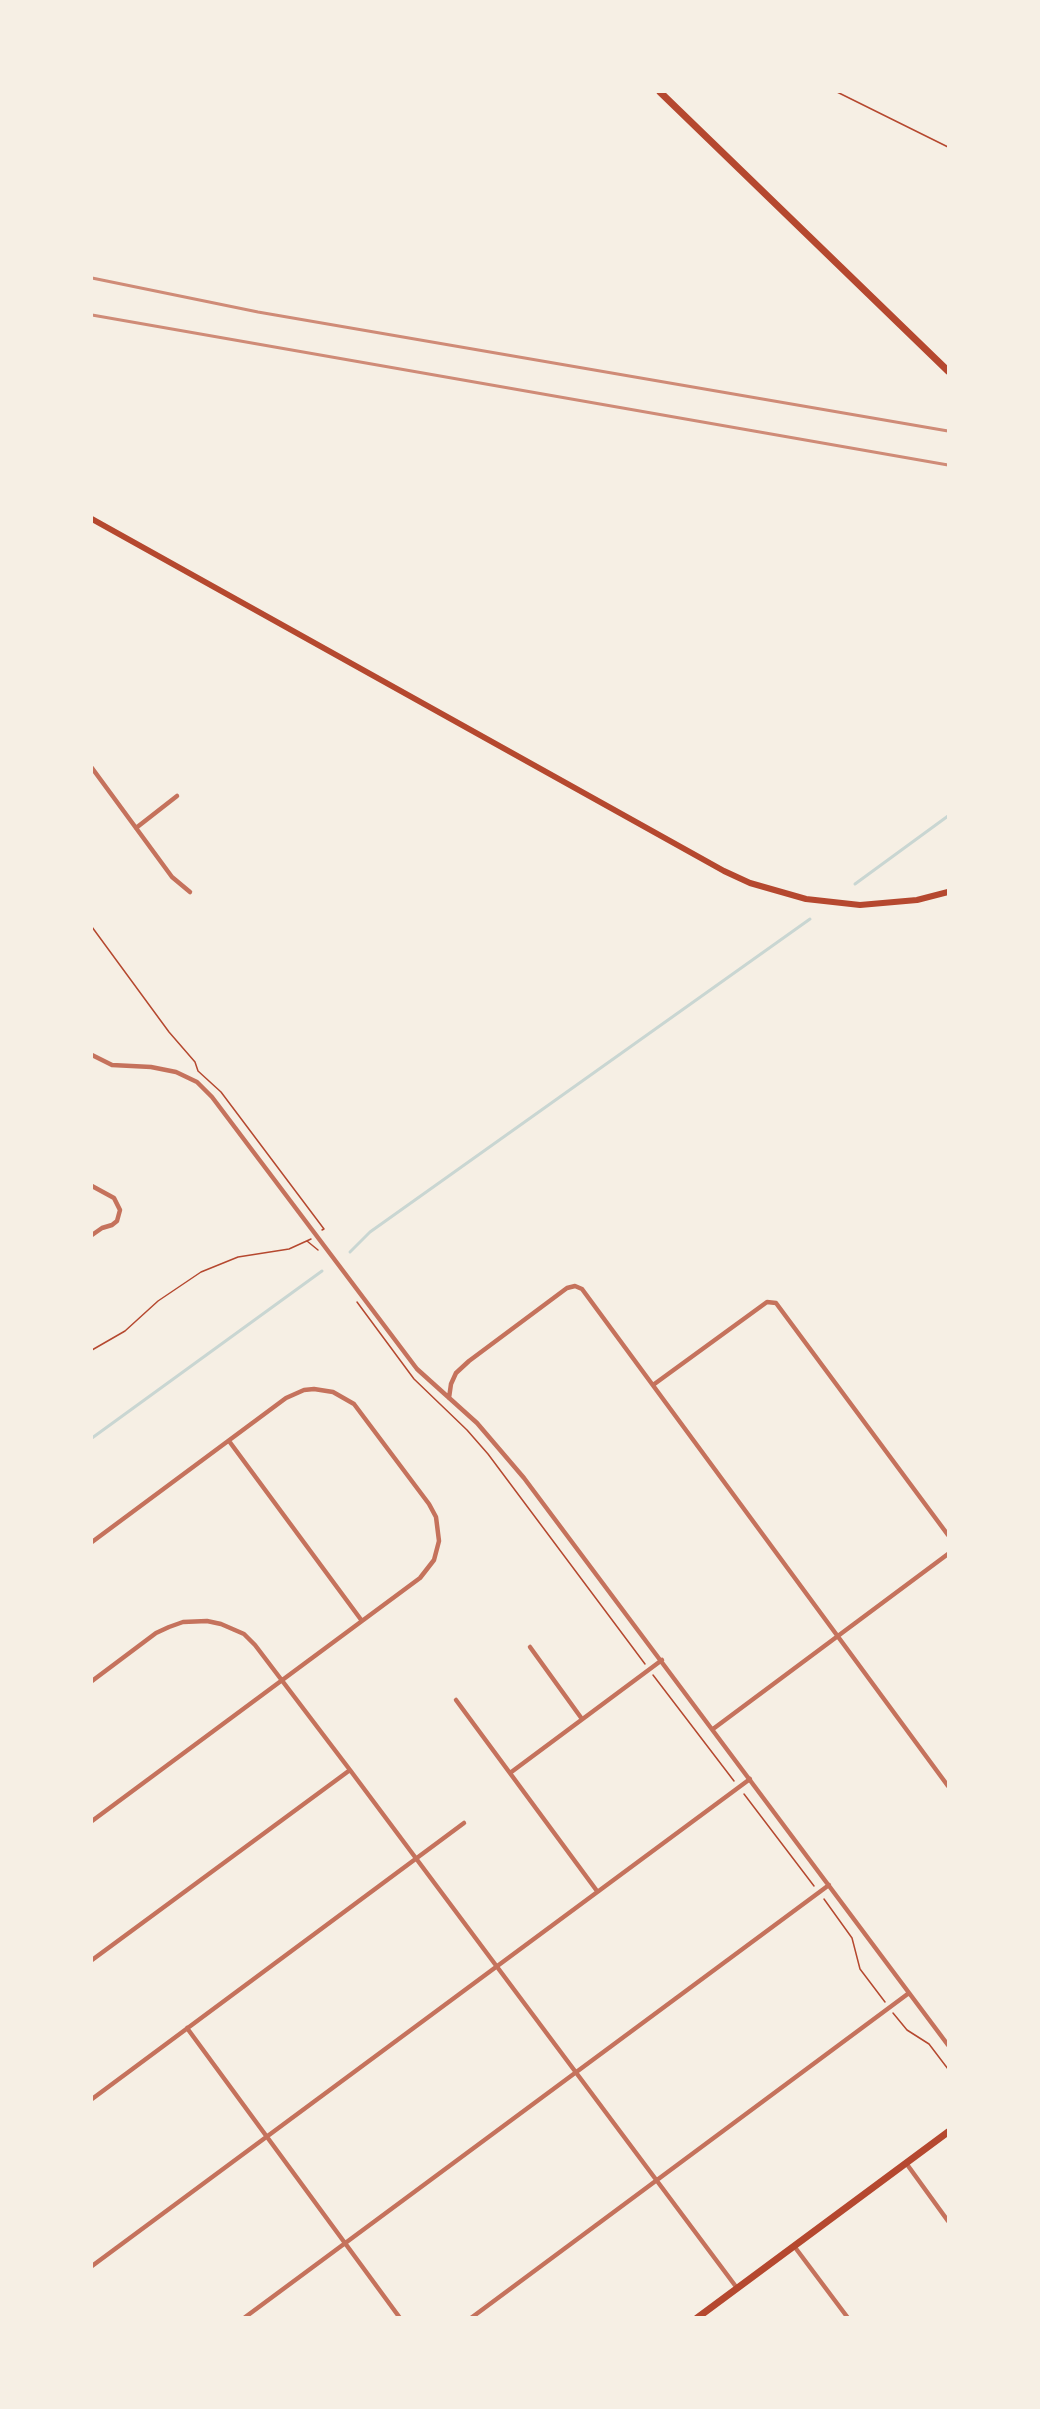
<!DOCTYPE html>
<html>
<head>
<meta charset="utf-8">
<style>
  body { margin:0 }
  #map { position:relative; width:1040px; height:2409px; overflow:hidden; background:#f6efe4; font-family:"Open Sans",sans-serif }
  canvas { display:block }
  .frame { position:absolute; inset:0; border:93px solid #f6efe4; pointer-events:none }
</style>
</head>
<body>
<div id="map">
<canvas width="1040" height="2409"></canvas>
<div class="frame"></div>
</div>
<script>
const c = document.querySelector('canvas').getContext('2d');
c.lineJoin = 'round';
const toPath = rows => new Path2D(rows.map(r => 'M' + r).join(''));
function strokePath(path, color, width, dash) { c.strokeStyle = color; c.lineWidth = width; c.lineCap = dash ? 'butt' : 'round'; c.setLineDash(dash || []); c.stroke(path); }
strokePath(toPath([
  [855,884,948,816],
  [350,1252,370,1232,810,919],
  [92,1438,322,1271]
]), '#c9d6d2', 3);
strokePath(toPath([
  [837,92,948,147],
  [92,927,169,1032,195,1062,198,1071,221,1092,324,1229,322,1230],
  [307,1241,318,1250],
  [357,1302,414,1379,467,1430,488,1454,645,1664],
  [92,1350,125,1331,158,1301,201,1272,238,1257,289,1249,311,1239],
  [653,1675,734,1781],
  [744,1794,814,1886],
  [824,1899,852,1938,860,1969,885,2002],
  [893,2013,907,2030,929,2044,948,2069]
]), '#b5482f', 1.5);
strokePath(toPath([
  [92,768,172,877,190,892],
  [136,828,177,796],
  [92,1055,112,1065,151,1067,176,1072,197,1082,212,1097,417,1369,477,1423,524,1478,948,2045],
  [92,1186,114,1198,120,1210,117,1221,112,1225,102,1228,92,1235],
  [653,1385,767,1302,776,1303,948,1535],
  [449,1398,451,1384,456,1373,469,1361,567,1288,575,1286,582,1289,948,1786],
  [229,1441,362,1621],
  [92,1542,286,1398,304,1390,314,1389,333,1392,354,1404,429,1504,436,1517,439,1541,434,1560,420,1578,92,1821],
  [530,1647,582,1719],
  [92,1681,156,1633,169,1627,183,1622,207,1621,221,1624,244,1634,255,1645,350,1770,737,2288],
  [456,1700,597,1891],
  [713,1729,948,1554],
  [510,1773,662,1660],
  [92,1960,350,1770],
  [187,2028,400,2318],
  [92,2099,464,1823],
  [906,2163,948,2221],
  [794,2246,848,2318],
  [92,2266,750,1779],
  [244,2318,829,1885],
  [471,2318,909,1993]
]), '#c5725c', 4.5);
strokePath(toPath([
  [92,519,724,871,750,883,806,899,860,905,917,900,948,892]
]), '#b5482f', 6);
strokePath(toPath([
  [660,92,948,371],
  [697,2318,948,2132]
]), '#b5482f', 7);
strokePath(toPath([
  [92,278,258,312,948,431],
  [92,315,948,465]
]), '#cf8b77', 3);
</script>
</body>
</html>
